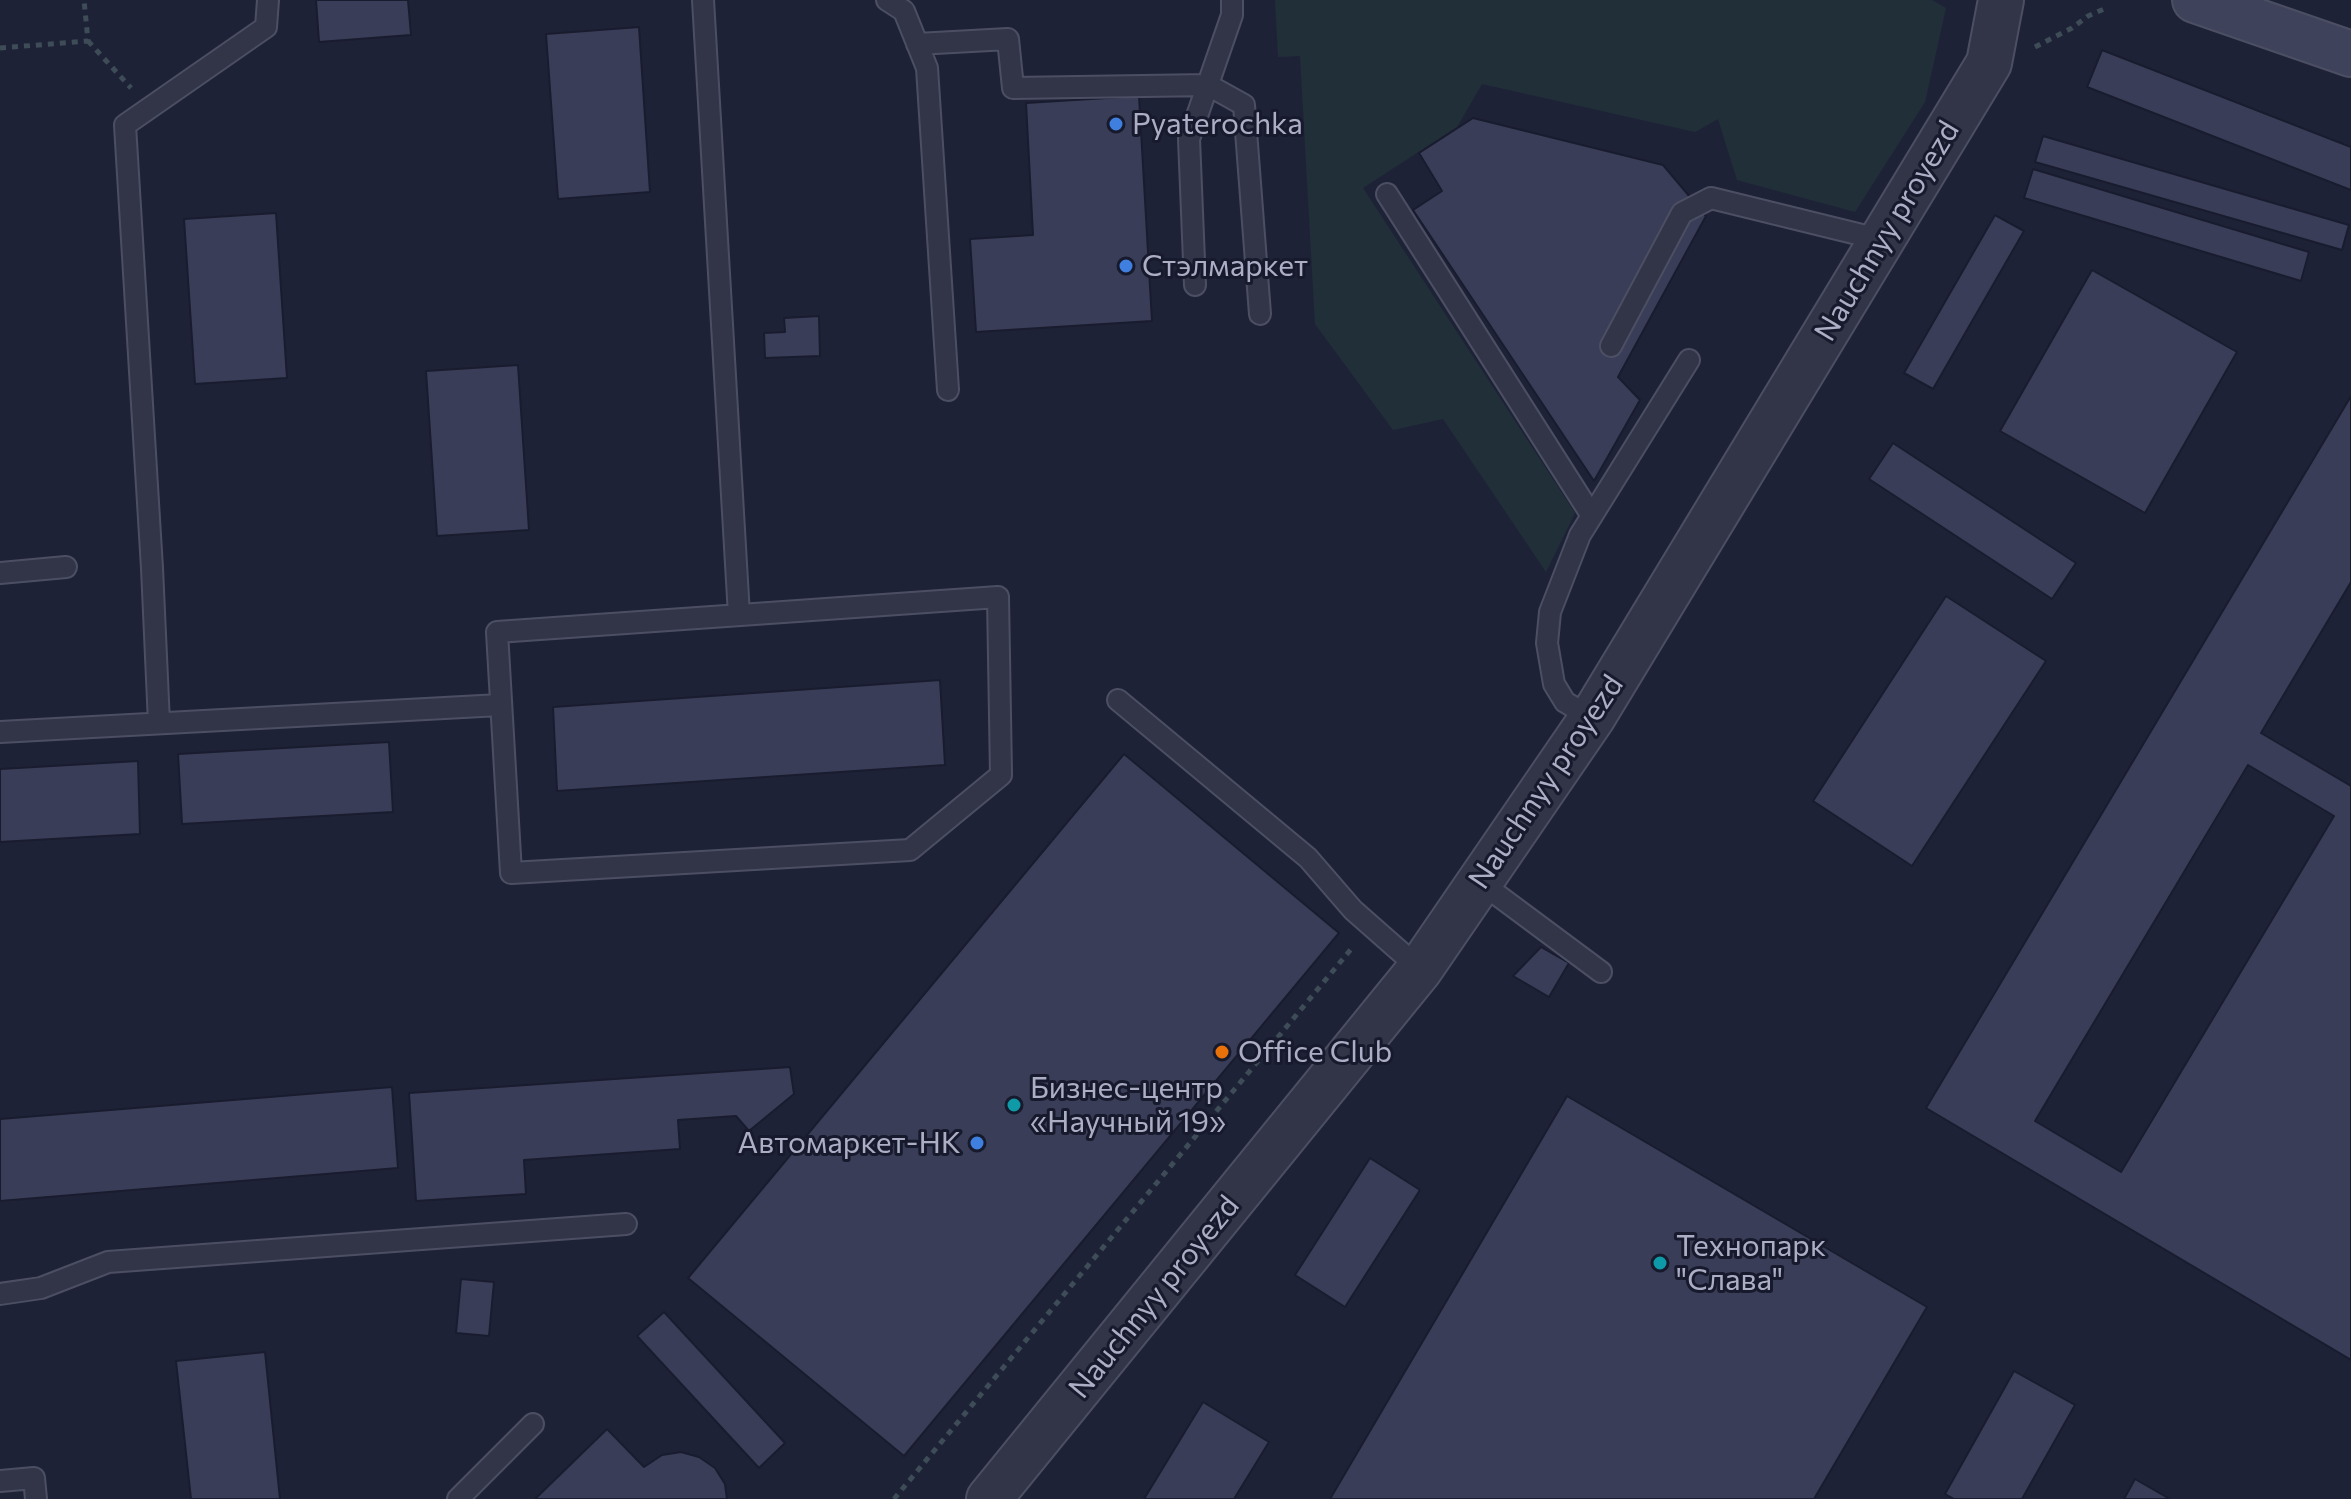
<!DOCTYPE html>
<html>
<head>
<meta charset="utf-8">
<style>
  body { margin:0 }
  canvas { display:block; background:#1e2237 }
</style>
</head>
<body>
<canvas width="2351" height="1499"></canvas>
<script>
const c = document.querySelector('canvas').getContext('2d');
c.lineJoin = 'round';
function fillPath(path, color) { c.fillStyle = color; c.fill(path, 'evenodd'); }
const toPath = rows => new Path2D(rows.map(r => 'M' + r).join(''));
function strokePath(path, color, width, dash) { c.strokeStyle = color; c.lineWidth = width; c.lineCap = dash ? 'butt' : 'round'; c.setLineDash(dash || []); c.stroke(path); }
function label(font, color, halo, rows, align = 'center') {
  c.font = font + ' Commissioner,sans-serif'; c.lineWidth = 6; c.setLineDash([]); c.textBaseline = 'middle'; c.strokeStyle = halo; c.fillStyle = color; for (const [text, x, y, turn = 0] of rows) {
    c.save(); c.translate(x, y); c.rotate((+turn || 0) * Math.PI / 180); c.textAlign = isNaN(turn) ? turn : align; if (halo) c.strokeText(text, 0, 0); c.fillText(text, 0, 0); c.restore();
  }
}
fillPath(toPath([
  [1275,0,1932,0,1946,8,1925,102,1855,212,1737,180,1718,119,1695,132,1482,84,1457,127,1363,188,1575,513,1546,572,1443,419,1393,430,1315,324,1300,56,1278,57]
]), '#202f38');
const building = toPath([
  [316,0,408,0,411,35,319,42,316,0],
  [639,27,650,192,558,199,546,34,639,27],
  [2102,50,2351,147,2351,190,2087,87,2102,50],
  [1139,96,1152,321,976,332,970,239,1033,235,1026,103,1139,96],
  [1473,118,1663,165,1706,216,1618,377,1640,400,1594,481,1413,210,1442,191,1419,153,1473,118],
  [2043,136,2349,225,2342,250,2035,162,2043,136],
  [2033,169,2309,252,2301,281,2024,198,2033,169],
  [276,213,287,378,195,384,184,219,276,213],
  [1995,215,2024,231,1933,389,1904,373,1995,215],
  [2092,270,2237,352,2145,513,2000,431,2092,270],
  [819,316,820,356,765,358,764,333,785,332,784,318,819,316],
  [518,365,529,530,437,536,426,371,518,365],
  [2351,396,2351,582,2261,733,2351,786,2351,1360,1926,1108,2351,396],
  [2248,765,2334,816,2121,1172,2035,1121,2248,765],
  [1893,443,2076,563,2052,599,1869,479,1893,443],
  [1946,596,2046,661,1912,866,1813,801,1946,596],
  [940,680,945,765,557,791,553,707,940,680],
  [389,742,393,812,182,824,178,754,389,742],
  [1124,754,1339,933,904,1456,688,1278,1124,754],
  [138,761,140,834,0,842,0,769,138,761],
  [1541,947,1569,963,1549,997,1513,976,1541,947],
  [790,1067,794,1094,749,1131,736,1116,678,1120,680,1149,524,1160,526,1194,416,1201,409,1093,790,1067],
  [392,1087,398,1168,0,1201,0,1119,392,1087],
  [1567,1096,1927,1307,1814,1499,1330,1499,1567,1096],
  [1370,1158,1420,1190,1345,1307,1295,1275,1370,1158],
  [461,1279,494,1282,489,1336,456,1333,461,1279],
  [664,1312,785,1443,759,1468,637,1336,664,1312],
  [265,1352,280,1499,191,1499,176,1361,265,1352],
  [2014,1371,2075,1405,2022,1499,1954,1499,1945,1494,2014,1371],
  [1203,1402,1269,1442,1234,1499,1144,1499,1203,1402],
  [607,1429,644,1467,662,1455,681,1452,699,1457,715,1468,725,1484,727,1499,535,1499,607,1429],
  [2135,1479,2170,1499,2124,1499,2135,1479]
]);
fillPath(building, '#393d57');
strokePath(building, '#191c2e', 2);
const service = toPath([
  [703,0,739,615],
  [887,0,904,11,927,68,948,390],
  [917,44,1008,39,1013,88,1208,85,1244,105,1260,314],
  [1387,194,1592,516],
  [1195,285,1189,139,1232,15,1232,0],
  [1611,346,1682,213,1711,198,1882,240],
  [0,573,66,567],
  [998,597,1001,775,910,850,511,873,497,632,998,597],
  [1118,700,1308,858,1353,910,1420,969],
  [1592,718,1565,702,1554,684,1547,643,1550,612,1580,535,1689,360],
  [159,723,152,568,125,125,266,27,268,0],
  [0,732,500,705],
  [1480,882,1601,972],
  [0,1294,41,1288,108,1262,626,1224],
  [0,1481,34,1478,36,1499],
  [458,1499,533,1424]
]);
const tertiary = toPath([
  [989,1499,1420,969,1592,718,1989,63,2001,0]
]);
const secondary = toPath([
  [2195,0,2351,54]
]);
strokePath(service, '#4c4f63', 24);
strokePath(tertiary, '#4c4f63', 48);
strokePath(secondary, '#4c4f63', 48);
strokePath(toPath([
  [88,41,131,88],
  [2035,47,2072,28,2088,16,2104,9],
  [0,48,88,41,84,0],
  [894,1499,1352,948]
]), '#3d4c56', 5, [6, 6]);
strokePath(service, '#313547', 20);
strokePath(tertiary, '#313547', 44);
strokePath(secondary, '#3f425b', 44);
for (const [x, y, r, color] of [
  [1116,124,8,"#3f7fe0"],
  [1126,266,8,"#3f7fe0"],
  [1222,1052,8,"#e8710a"],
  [1014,1105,8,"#0f9aa8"],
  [977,1143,8,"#3f7fe0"],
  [1660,1263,8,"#0f9aa8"]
]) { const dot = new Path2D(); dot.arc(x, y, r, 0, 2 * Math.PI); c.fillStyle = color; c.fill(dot); strokePath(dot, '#171a2c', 3); }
label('30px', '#abaec5', '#171a2c', [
  ["Pyaterochka",1132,124],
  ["Стэлмаркет",1142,266],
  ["Office Club",1238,1052],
  ["Бизнес-центр",1030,1088],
  ["«Научный 19»",1030,1122],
  ["Автомаркет-НК",961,1143,"right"],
  ["Технопарк",1676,1246],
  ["\"Слава\"",1676,1280]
], 'left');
label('30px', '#abaec5', '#171a2c', [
  ["Nauchnyy proyezd",1887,231,-59],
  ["Nauchnyy proyezd",1546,782,-56],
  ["Nauchnyy proyezd",1154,1297,-51]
]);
</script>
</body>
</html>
